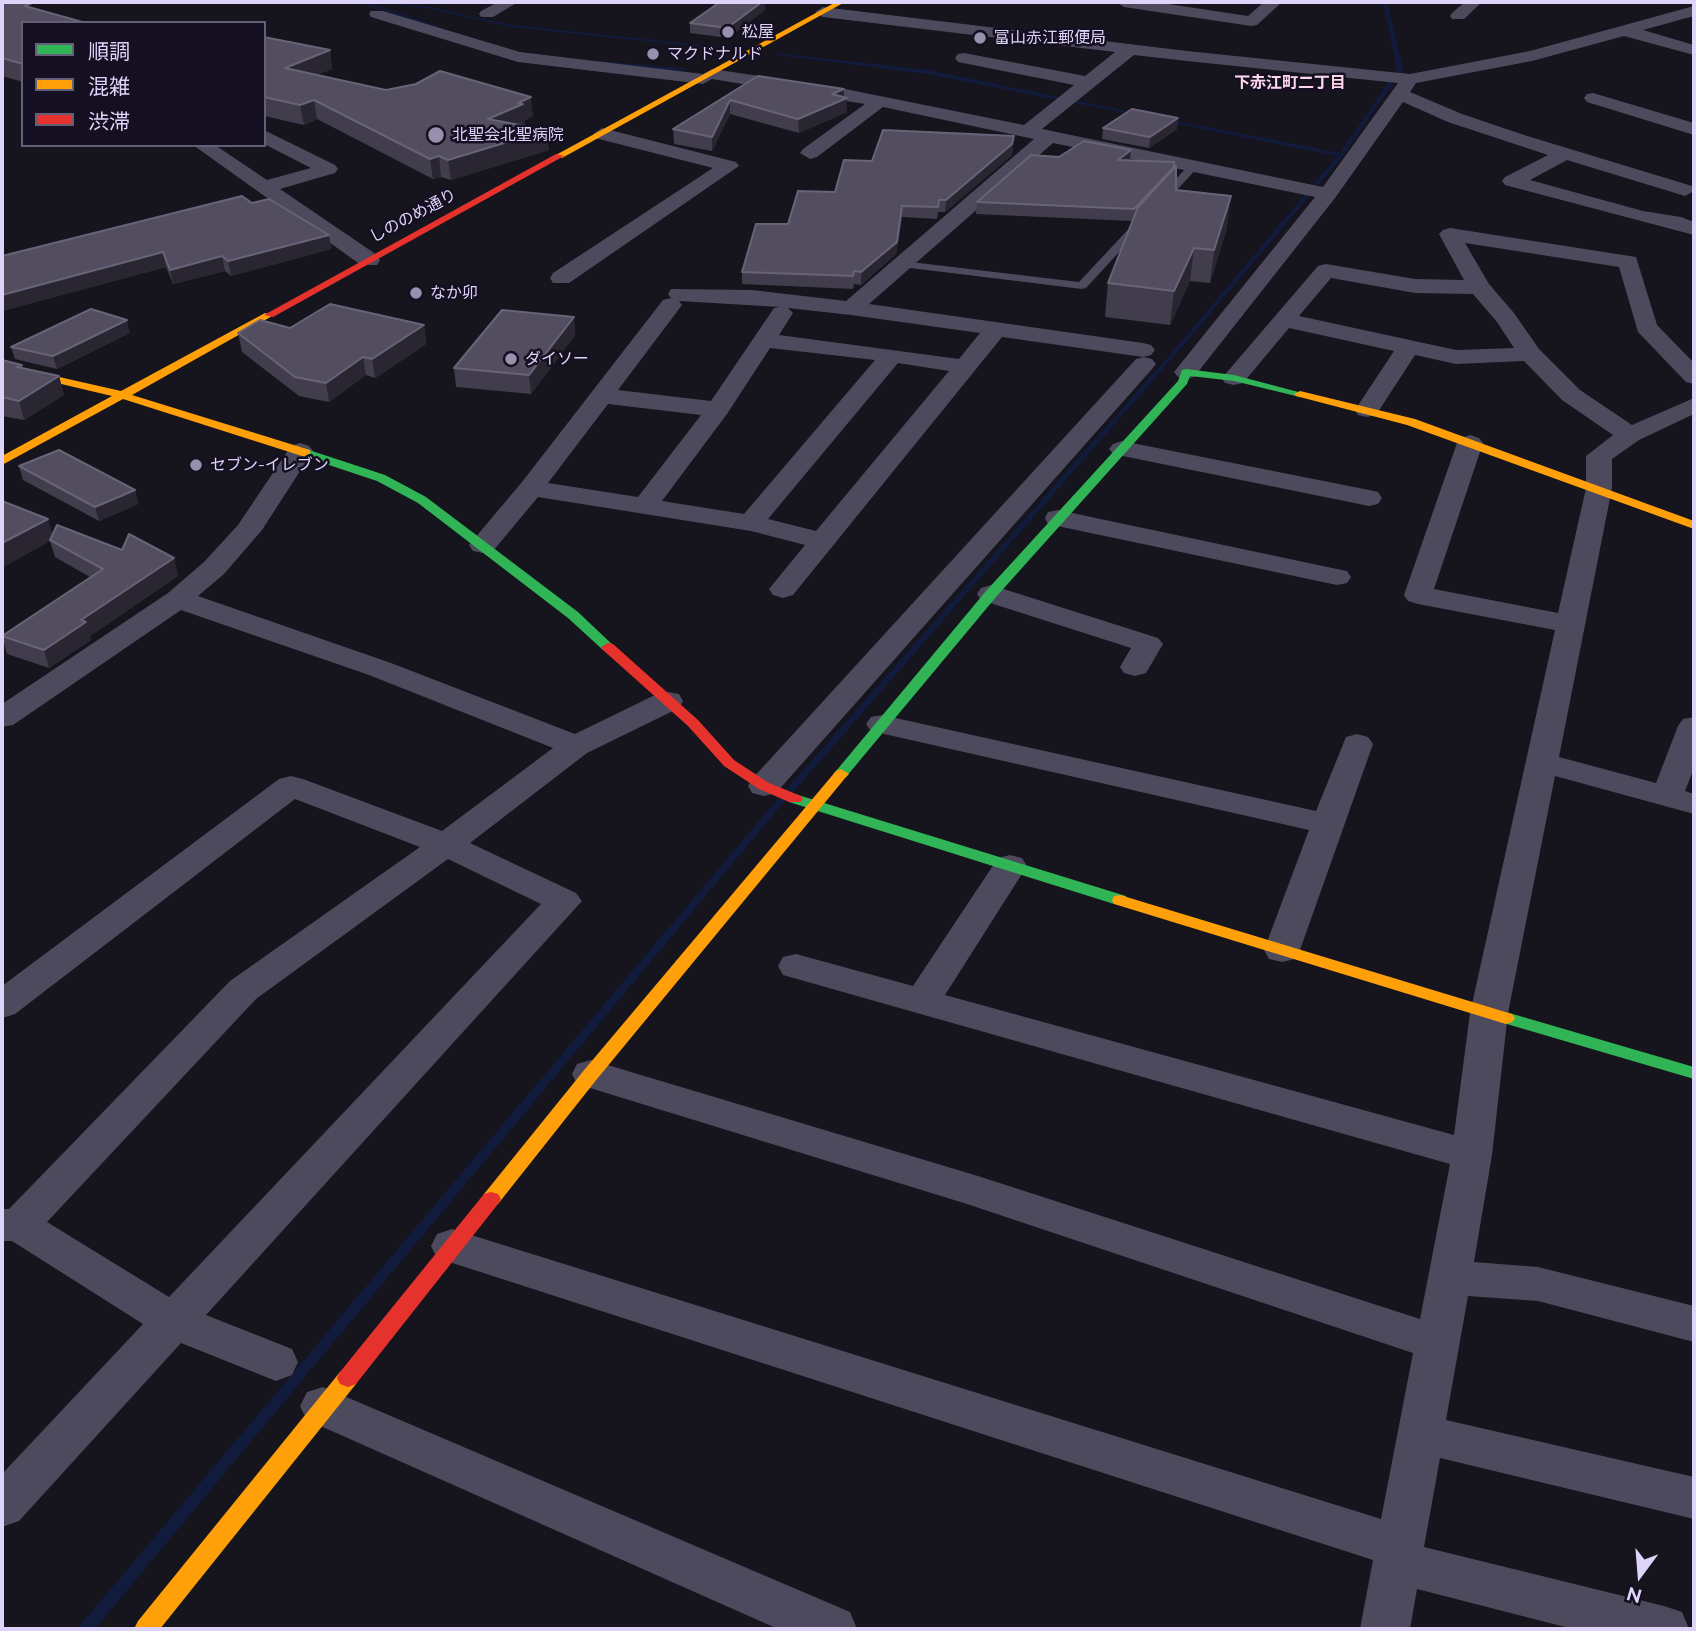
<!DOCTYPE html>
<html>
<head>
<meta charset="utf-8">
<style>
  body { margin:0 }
  #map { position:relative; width:1696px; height:1631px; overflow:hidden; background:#16141d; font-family:Raleway,"Noto Sans JP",sans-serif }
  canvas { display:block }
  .frame { position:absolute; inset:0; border:4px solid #ded4fa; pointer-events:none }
  .legend { position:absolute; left:21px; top:21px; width:245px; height:126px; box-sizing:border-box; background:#151021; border:2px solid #655e78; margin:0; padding:9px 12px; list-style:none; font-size:21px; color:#ded4fa }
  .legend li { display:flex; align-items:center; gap:14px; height:35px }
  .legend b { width:35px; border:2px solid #655e78 }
  .north { position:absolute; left:1605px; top:1540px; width:70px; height:70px; -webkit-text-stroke:5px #151021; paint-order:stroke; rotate:196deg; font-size:19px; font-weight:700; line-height:28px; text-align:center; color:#ded4fa }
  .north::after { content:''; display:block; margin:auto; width:24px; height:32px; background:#ded4fa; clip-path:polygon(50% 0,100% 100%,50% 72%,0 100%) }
</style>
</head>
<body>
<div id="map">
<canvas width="1696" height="1631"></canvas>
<div class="frame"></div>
<ul class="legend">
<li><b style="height:9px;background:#30b455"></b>順調</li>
<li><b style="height:9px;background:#ff9f0a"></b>混雑</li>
<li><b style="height:9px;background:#e5322d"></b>渋滞</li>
</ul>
<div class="north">N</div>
</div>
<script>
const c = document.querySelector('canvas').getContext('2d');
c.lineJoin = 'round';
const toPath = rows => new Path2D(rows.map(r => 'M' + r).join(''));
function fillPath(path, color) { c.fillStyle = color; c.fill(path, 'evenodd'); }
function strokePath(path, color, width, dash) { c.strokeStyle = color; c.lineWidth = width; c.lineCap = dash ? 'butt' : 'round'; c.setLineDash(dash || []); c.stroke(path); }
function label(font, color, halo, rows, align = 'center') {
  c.font = font + ' Raleway,"Noto Sans JP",sans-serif'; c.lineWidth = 5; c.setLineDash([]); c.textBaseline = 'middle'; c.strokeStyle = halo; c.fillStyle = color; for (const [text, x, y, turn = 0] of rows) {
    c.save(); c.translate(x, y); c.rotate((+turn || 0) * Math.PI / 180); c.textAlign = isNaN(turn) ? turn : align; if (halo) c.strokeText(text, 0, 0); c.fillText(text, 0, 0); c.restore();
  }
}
fillPath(toPath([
  [360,2,366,2,460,34,456,35,360,2],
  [388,2,431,7,511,25,721,47,723,48,721,49,511,27,431,9,390,3,388,2],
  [1383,2,1387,2,1403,69,1343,156,1190,338,774,814,95,1629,79,1629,81,1624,768,810,1186,336,1337,156,1168,122,1165,120,1166,119,1340,153,1397,69,1383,2],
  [776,53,928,70,1142,114,1139,116,928,74,778,55,776,55,776,53],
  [597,61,682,68,685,70,682,72,599,64,596,62,597,61]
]), '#111b3c');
fillPath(toPath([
  [1189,165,1198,167,1166,202,1158,202,1158,198,1189,165],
  [1140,220,1144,221,1144,225,1086,288,1082,289,902,267,896,264,902,261,1079,282,1136,221,1140,220]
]), '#4d4a5d');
fillPath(toPath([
  [498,2,518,2,493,17,481,17,479,14,481,11,498,2],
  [1116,2,1155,2,1248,16,1264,2,1282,2,1257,25,1251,26,1124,7,1116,2],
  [1465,2,1482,2,1464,19,1452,19,1450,16,1452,13,1465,2],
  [1694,6,1694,16,1643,30,1694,45,1694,55,1624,36,1532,61,1416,83,1410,92,1462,114,1524,135,1692,186,1694,191,1685,196,1567,160,1530,180,1643,211,1681,217,1694,222,1694,235,1505,185,1502,181,1505,177,1548,155,1448,122,1403,102,1335,198,1194,377,1186,379,1178,377,1174,372,1178,367,1315,197,1053,143,869,304,1143,343,1151,345,1155,350,1151,355,1143,357,1002,337,793,595,783,598,773,595,769,589,805,545,751,531,538,497,493,551,483,553,473,551,469,545,522,482,663,300,671,298,668,294,671,289,752,290,846,301,1034,139,883,107,817,157,810,159,800,153,803,149,865,104,712,79,703,84,518,62,371,17,369,14,371,11,383,11,520,52,703,74,712,69,840,88,1024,125,1074,85,958,62,955,58,958,54,964,53,1085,76,1115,52,823,17,815,12,823,7,1187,51,1410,74,1530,51,1694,6],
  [1134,55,1187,61,1398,83,1323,187,1042,129,1134,55],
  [679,301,780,307,774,308,711,401,618,390,682,305,679,301],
  [788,308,851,315,980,333,959,359,779,335,793,313,788,308],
  [770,348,875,360,744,514,662,501,727,414,770,348],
  [898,363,949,371,816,531,768,519,898,363],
  [608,404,701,415,638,497,548,483,608,404],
  [1593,93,1694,123,1694,135,1587,102,1584,98,1587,94,1593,93],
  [602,128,736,162,739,166,569,283,553,283,550,278,553,273,713,168,595,138,593,134,602,128],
  [264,130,335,165,338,169,335,173,280,189,377,255,380,260,377,265,361,265,193,145,215,145,267,180,311,168,264,144,264,130],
  [1450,228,1636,257,1657,325,1694,363,1694,384,1686,382,1638,332,1619,267,1465,243,1489,284,1514,313,1539,349,1580,390,1632,425,1694,398,1694,414,1639,440,1612,459,1612,488,1559,757,1656,783,1678,726,1683,719,1694,717,1694,768,1685,791,1694,794,1694,814,1555,776,1508,1013,1492,1155,1474,1262,1538,1267,1694,1306,1694,1342,1538,1301,1468,1296,1446,1420,1694,1477,1694,1519,1440,1458,1424,1547,1664,1606,1682,1612,1689,1629,1573,1629,1417,1589,1410,1629,1360,1629,1373,1560,437,1258,431,1246,437,1234,452,1229,1381,1519,1413,1353,967,1204,577,1084,572,1074,577,1064,591,1060,978,1176,1420,1319,1450,1164,783,975,778,966,783,957,796,954,913,986,998,858,1010,855,1022,858,1027,866,945,995,1454,1135,1470,1013,1555,630,1418,604,1408,601,1404,595,1457,443,1461,438,1470,435,1479,438,1483,443,1434,589,1558,613,1586,488,1586,456,1613,435,1562,400,1524,361,1456,364,1415,355,1376,415,1367,417,1358,415,1355,410,1394,351,1289,328,1243,383,1234,385,1225,383,1222,378,1318,266,1326,264,1415,279,1464,280,1439,234,1443,230,1450,228],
  [1331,278,1415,293,1473,294,1497,322,1514,348,1456,350,1299,316,1331,278],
  [1144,357,1152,359,1156,364,1152,369,776,793,764,796,752,793,748,786,752,779,1136,359,1144,357],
  [1122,441,1369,490,1378,492,1382,498,1378,504,1369,506,1113,454,1109,449,1113,444,1122,441],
  [300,443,309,446,313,451,262,530,224,574,198,596,391,663,575,734,657,694,668,692,679,694,683,701,679,708,587,753,470,843,576,893,582,901,206,1315,292,1349,298,1362,292,1375,276,1381,181,1343,19,1521,2,1527,2,1474,143,1324,12,1241,2,1241,2,1209,9,1209,230,981,420,847,295,799,15,1014,2,1018,2,986,279,779,291,776,303,779,442,831,553,748,369,675,181,610,13,725,2,727,2,704,168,593,204,562,238,525,291,446,300,443],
  [448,859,541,904,169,1297,47,1222,256,999,448,859],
  [1058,510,1337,569,1347,571,1351,577,1347,583,1337,585,1048,524,1045,518,1048,512,1058,510],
  [991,585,1158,638,1163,644,1146,673,1135,676,1124,673,1120,667,1131,648,981,600,977,594,981,588,991,585],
  [882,715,1316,811,1346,737,1357,734,1368,737,1373,744,1300,950,1295,959,1282,962,1269,959,1264,950,1309,830,871,731,866,724,871,717,882,715],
  [323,1387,850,1612,857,1629,778,1629,307,1420,300,1406,307,1392,323,1387]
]), '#4d4a5d');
fillPath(toPath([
  [1186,369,1234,375,1306,394,1300,397,1234,381,1190,376,1187,384,996,597,846,777,836,777,833,774,836,771,986,591,1178,381,1182,370,1186,369],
  [306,449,385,475,426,497,578,612,615,647,608,651,603,650,568,618,418,503,377,481,302,456,300,453,306,449],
  [795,794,1126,896,1128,900,1126,904,1114,904,789,802,787,799,789,796,795,794],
  [1506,1012,1694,1067,1694,1079,1500,1022,1497,1018,1500,1014,1506,1012]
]), '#30b455');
fillPath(toPath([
  [836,2,845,2,562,158,554,156,836,2],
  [265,313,274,315,132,395,310,450,310,456,302,456,123,399,2,465,2,456,112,396,2,370,2,364,121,391,265,313],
  [1300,391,1415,419,1694,521,1694,529,1407,425,1296,396,1294,394,1300,391],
  [841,769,849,774,846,777,597,1079,498,1204,491,1206,484,1204,481,1199,484,1194,585,1069,836,771,841,769],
  [1120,895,1512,1014,1515,1018,1512,1022,1506,1024,1114,904,1112,900,1114,896,1120,895],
  [348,1369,356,1372,359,1378,356,1384,160,1629,134,1629,138,1621,340,1372,348,1369]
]), '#ff9f0a');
fillPath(toPath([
  [556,154,564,156,273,317,264,315,556,154],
  [608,643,613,644,698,720,734,760,769,783,801,796,803,799,801,802,789,802,759,789,724,766,688,726,603,650,601,647,608,643],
  [491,1192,498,1194,501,1199,498,1204,356,1384,348,1387,340,1384,337,1378,340,1372,484,1194,491,1192]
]), '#e5322d');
fillPath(toPath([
  [2,2,33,8,23,23,23,82,2,76],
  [720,2,764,2,765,10,728,38,690,33,690,23],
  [264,37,330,50,332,69,317,75,386,90,533,116,525,120,525,124,522,125,549,150,451,180,441,177,433,179,317,119,304,125,264,116],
  [758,76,844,89,844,97,847,112,799,133,730,114,712,151,674,144,673,129],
  [1178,118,1177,129,1149,148,1102,139,1103,128],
  [1014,136,1012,155,945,212,938,212,937,219,902,217,896,254,861,285,854,284,853,289,742,284,742,272,788,224,835,192,872,161],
  [1130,160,1174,169,1176,190,1227,228,1210,283,1190,281,1170,325,1105,317,1108,283,1132,221,976,214,977,202],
  [252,203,329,235,331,249,231,276,225,271,173,284,166,267,2,311],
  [574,317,575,335,531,394,456,387,454,368],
  [424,325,426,344,375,378,366,375,329,402,299,396,242,352,238,333,290,328],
  [130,333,57,369,15,359,11,347],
  [2,360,22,365,23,368,59,376,64,395,24,420,2,416],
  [19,466,135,490,138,504,99,521,23,480],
  [52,535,122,550,174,558,178,576,90,636,91,640,49,668,7,654,2,636,90,577,55,557,50,541]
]), '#423d4c');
fillPath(toPath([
  [762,2,764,2,765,10,728,38,727,28],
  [330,50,332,69,288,87,285,68],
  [844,89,844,99,847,98,847,112,799,133,798,119,832,94],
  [531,97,533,116,525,120,525,124,490,138,488,119],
  [314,100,317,119,304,125,300,105],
  [730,100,730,114,712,151,712,137],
  [1178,118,1177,129,1149,148,1150,137],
  [547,130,549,150,451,180,448,160],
  [1014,136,1012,155,945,212,946,200],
  [1131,150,1130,162,1118,160],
  [439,156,441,177,433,179,430,159],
  [1231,196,1227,228,1210,283,1214,250],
  [902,206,902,217,896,254,861,285,861,272],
  [329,235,331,249,231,276,228,261],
  [1194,248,1190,281,1170,325,1174,291],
  [163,252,166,267,2,311,2,295],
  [222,256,225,271,173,284,170,270],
  [574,317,575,335,531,394,529,375],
  [127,320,130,333,57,369,53,356],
  [424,325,426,344,375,378,372,359],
  [363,357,366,375,329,402,326,383],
  [59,376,64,395,24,420,19,401],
  [135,490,138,504,99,521,95,507],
  [48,519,54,539,2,568,2,543],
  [174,558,178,576,90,636,91,640,49,668,44,650,81,620]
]), '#292631');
const building = toPath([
  [2,2,25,2,32,3,25,6,86,23,23,23,23,64,2,58,2,2],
  [720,2,762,2,727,28,690,23,720,2],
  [264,37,330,50,285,68,386,90,416,84,440,71,531,97,518,103,523,104,488,119,547,130,448,160,439,156,430,159,314,100,300,105,264,97,264,37],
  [758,76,844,89,832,94,847,98,798,119,730,100,712,137,673,129,758,76],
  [1132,109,1178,118,1150,137,1103,128,1132,109],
  [883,130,1014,136,1012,144,946,200,939,200,938,207,902,206,897,242,861,272,854,271,853,276,742,272,756,224,788,224,798,191,835,192,844,160,872,161,883,130],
  [1084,141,1131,150,1118,160,1174,162,1174,167,1134,209,977,202,1031,155,1059,157,1084,141],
  [1176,166,1176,190,1231,196,1214,250,1194,248,1174,291,1108,283,1138,207,1176,166],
  [242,196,252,203,269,199,329,235,228,261,222,256,170,270,163,252,2,295,2,256,242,196],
  [330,304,424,325,372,359,363,357,326,383,295,377,238,333,260,320,290,328,330,304],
  [91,309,127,320,53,356,11,347,91,309],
  [502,310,574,317,529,375,454,368,502,310],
  [2,360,22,365,17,367,59,376,19,401,2,397,2,360],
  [59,450,135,490,95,507,19,466,59,450],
  [2,501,48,519,2,543,2,501],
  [57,525,122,550,129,534,174,558,81,620,86,622,44,650,2,636,103,569,50,540,57,525]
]);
fillPath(building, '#534e5f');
strokePath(building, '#686377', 2);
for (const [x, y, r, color] of [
  [728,32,7,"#9891ad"],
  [980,38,7,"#9891ad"],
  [653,54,7,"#9891ad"],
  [436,135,9,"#9891ad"],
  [416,293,7,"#9891ad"],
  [511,359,7,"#9891ad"],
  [196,465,7,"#9891ad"]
]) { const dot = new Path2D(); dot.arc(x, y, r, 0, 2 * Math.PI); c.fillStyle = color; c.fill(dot); strokePath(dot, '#151021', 2.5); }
label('16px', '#ded4fa', '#151021', [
  ["松屋",742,32],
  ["富山赤江郵便局",994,38],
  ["マクドナルド",667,54],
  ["北聖会北聖病院",452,135],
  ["なか卯",430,293],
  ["ダイソー",525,359],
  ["セブン-イレブン",210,465]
], 'left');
label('bold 16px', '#fbd6e8', '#151021', [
  ["下赤江町二丁目",1290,83]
]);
label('16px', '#ded4fa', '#151021', [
  ["しののめ通り",413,216,-28]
]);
</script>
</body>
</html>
